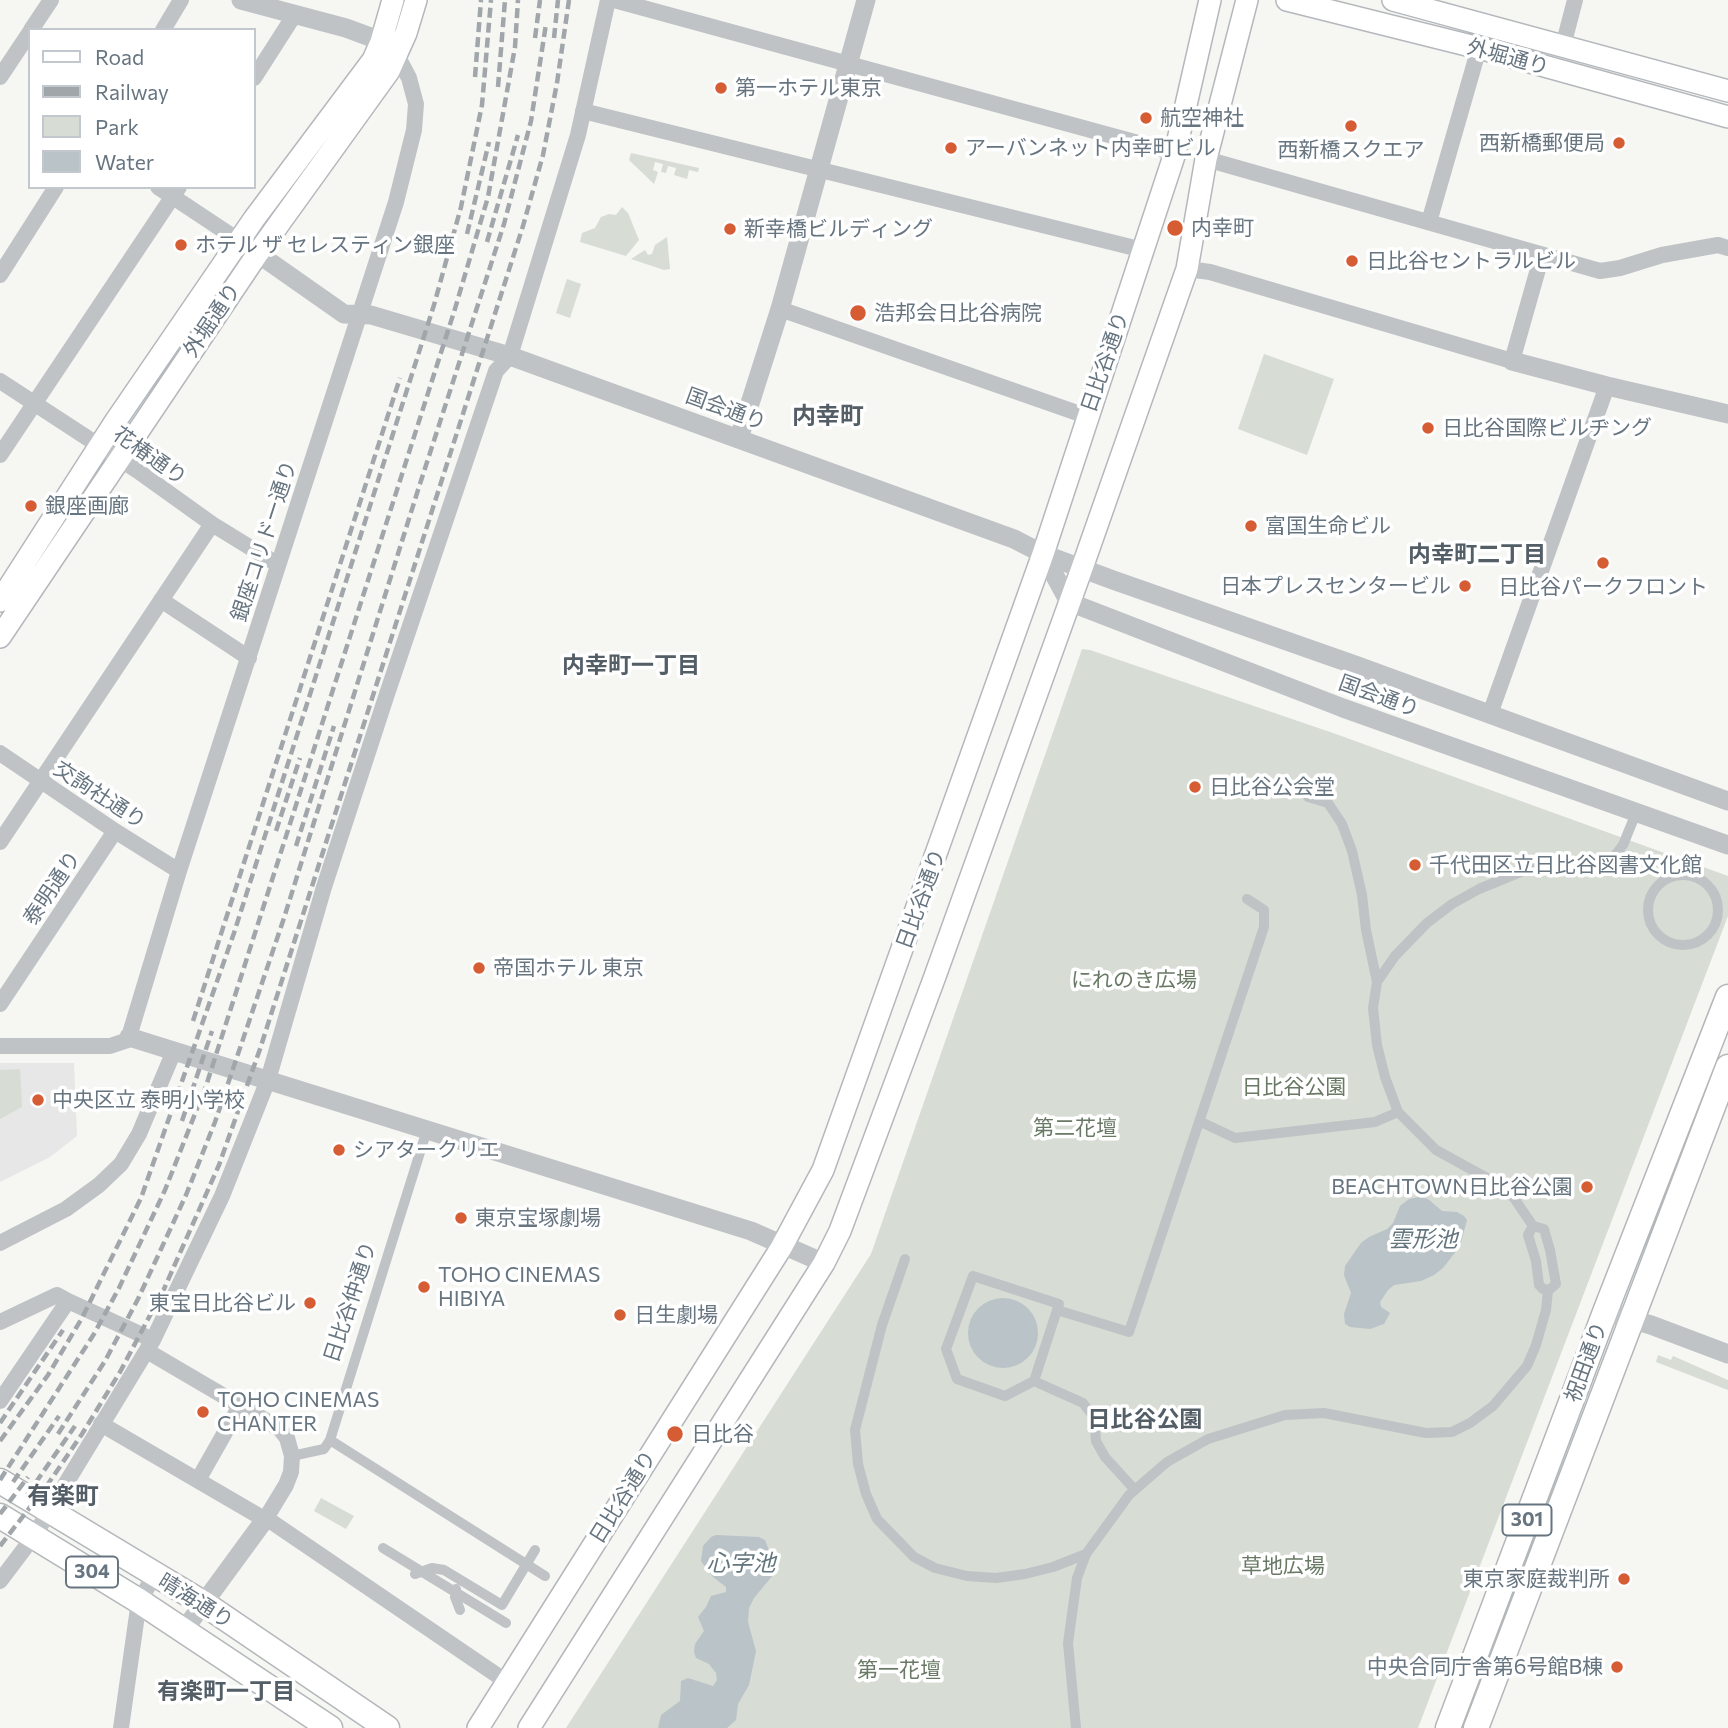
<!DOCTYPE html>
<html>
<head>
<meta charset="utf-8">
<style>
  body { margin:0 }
  #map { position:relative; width:1728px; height:1728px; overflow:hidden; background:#f6f6f3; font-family:Commissioner,sans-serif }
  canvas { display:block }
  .legend { position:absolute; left:28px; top:28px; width:228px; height:161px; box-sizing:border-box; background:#fff; border:2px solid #c2c8cd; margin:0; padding:9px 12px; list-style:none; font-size:21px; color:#677581 }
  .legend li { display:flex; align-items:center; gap:14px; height:35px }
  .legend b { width:35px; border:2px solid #c2c8cd }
</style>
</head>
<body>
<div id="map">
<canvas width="1728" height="1728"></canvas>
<ul class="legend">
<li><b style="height:9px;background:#fff"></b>Road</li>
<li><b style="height:9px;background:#a1a6ab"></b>Railway</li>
<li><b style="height:19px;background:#d7dcd4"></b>Park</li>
<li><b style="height:19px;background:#b9c3c8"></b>Water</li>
</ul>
</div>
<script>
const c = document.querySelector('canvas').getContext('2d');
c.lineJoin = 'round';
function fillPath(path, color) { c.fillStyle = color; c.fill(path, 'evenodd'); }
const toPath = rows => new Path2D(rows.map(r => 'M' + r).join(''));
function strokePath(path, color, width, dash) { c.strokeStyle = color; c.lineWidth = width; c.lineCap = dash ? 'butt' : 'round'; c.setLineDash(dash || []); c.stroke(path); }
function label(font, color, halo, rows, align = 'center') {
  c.font = font + ' Commissioner,"Noto Sans JP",sans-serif'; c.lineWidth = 7; c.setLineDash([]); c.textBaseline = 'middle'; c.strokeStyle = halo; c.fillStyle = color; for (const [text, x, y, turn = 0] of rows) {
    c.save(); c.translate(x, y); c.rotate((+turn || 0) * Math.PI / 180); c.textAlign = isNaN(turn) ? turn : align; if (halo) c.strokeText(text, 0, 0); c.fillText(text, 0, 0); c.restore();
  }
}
fillPath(toPath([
  [0,1063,74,1063,77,1136,50,1157,0,1182]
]), '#e6e7e6');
fillPath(toPath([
  [631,153,699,168,698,172,689,170,687,179,674,175,676,168,668,166,666,173,661,172,663,164,655,162,653,170,658,172,654,184,629,160],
  [622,207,628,213,639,240,626,256,580,242,582,233,595,228,601,217,609,214,616,215],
  [667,237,670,269,664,270,631,259,645,250,648,255,652,254,655,245],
  [567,279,581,284,570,318,556,313],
  [1264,354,1334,379,1307,455,1238,429],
  [1082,649,1090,650,1333,733,1728,876,1728,916,1418,1728,566,1728,871,1254],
  [20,1069,22,1107,0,1119,0,1070],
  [1658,1355,1671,1360,1673,1356,1728,1380,1728,1390,1656,1362],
  [321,1498,354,1516,346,1529,314,1511]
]), '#d7dcd4');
fillPath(toPath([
  [1419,1197,1428,1199,1442,1211,1457,1212,1464,1216,1467,1220,1460,1246,1443,1268,1434,1275,1421,1281,1394,1285,1388,1290,1380,1302,1381,1307,1390,1313,1384,1324,1370,1329,1350,1327,1345,1324,1344,1314,1351,1293,1344,1275,1345,1266,1361,1243,1369,1237,1387,1229,1393,1223,1400,1206,1409,1199],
  '968 1333a35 35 0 1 1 70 0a35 35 0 1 1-70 0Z',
  [716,1535,759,1537,765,1540,773,1561,773,1575,754,1598,749,1608,748,1622,756,1651,749,1685,738,1704,736,1720,727,1728,658,1728,661,1715,680,1701,681,1681,688,1678,713,1686,717,1680,716,1673,709,1664,696,1658,694,1652,695,1644,704,1631,698,1617,706,1607,711,1596,726,1592,726,1587,713,1577,701,1561,703,1546,711,1537]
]), '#b9c3c8');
const secondary = toPath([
  [1287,0,1479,48,1728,117],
  [1393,0,1728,91],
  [0,601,115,422,254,219,373,60,381,42,393,0],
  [0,637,258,253,389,71,406,33,416,0],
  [478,1728,781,1248,823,1170,1043,554,1175,153,1210,0],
  [529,1728,824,1263,840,1231,934,979,1082,568,1187,269,1206,159,1247,0]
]);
const primary = toPath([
  [0,1481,203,1603,387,1728],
  [0,1516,139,1601,330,1728],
  [1448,1728,1605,1312,1728,997],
  [1476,1728,1728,1067]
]);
strokePath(secondary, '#b4b8bc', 24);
strokePath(primary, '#b3b7ba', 27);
strokePath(toPath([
  [1308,797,1328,803,1342,824,1352,851,1362,895,1366,930,1377,982],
  '1648 910a35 35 0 1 1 70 0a35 35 0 1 1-70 0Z',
  [1201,1122,1235,1138,1375,1122,1398,1112],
  [1533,1226,1514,1198,1487,1178,1436,1150,1398,1112,1385,1077,1377,1045,1373,1008,1377,982,1395,956,1427,923,1452,904,1479,889,1523,871,1560,864,1586,862,1605,868,1623,845,1636,813],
  [1533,1226,1544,1229,1550,1250,1556,1284,1549,1290,1543,1289,1539,1285,1536,1261,1528,1235,1533,1226],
  [905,1259,882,1325,855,1430,858,1464,866,1494,877,1519,914,1557,935,1568,967,1576,996,1578,1025,1574,1053,1567,1086,1554],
  [973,1276,1059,1304,1034,1381,1005,1396,957,1379,946,1349,973,1276],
  [1057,1310,1129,1332,1264,927,1264,910,1247,899],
  [1034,1381,1083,1403,1094,1417,1096,1441,1105,1457,1135,1490],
  [330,1440,545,1576],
  [292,1456,324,1449,330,1440,427,1130],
  [383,1548,506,1623],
  [415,1574,432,1568,444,1570,502,1605,535,1550],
  [456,1589,455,1597,460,1610],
  [1076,1728,1068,1643,1077,1578,1086,1554,1129,1495,1167,1462,1208,1439,1285,1415,1324,1413,1426,1433,1452,1432,1470,1423,1493,1406,1527,1366,1536,1345,1546,1310,1548,1290]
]), '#bfc3c6', 10);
strokePath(toPath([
  [614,0,1175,153],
  [31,30,51,0],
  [163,30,181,0],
  [1563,46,1575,0],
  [0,77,30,32],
  [254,78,295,14],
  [583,111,1143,250],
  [1206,159,1600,271,1620,268,1662,255,1718,245,1728,248],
  [158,187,247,246],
  [1429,222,1479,48],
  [1187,269,1210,272,1512,361,1542,255],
  [0,275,56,187],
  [780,309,1086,416],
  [0,381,138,471,212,524,277,564],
  [0,455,179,187],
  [161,600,249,658],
  [1490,714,1607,386],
  [0,753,115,831,179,871],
  [0,842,212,524],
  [0,1004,115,831],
  [0,1046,110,1046,128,1040,179,871,396,202,414,130,416,104,409,78,397,55],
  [0,1243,66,1209,99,1185,121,1164,139,1134,174,1051],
  [68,1301,153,1340],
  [0,1322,57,1295,68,1301,0,1401],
  [147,1351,280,1429,287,1438,292,1456,291,1472,286,1485,266,1518,507,1682],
  [101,1424,264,1519],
  [198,1480,240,1406],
  [0,1581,34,1536,153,1340,222,1196,268,1080,324,887,386,697,496,371,510,356,578,135,608,0],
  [121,1728,139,1601,155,1575]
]), '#bfc3c6', 16);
strokePath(toPath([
  [241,0,346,28,373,38,391,50],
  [247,246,344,314,371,315,510,356,1014,539,1043,554,1113,580,1355,665,1728,801],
  [1512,361,1607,386,1728,414],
  [739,438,780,309,866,0],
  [1043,554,1069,602,1343,708,1728,845],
  [129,1037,751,1231,824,1263],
  [1605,1312,1651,1325,1728,1354],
  [184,1630,266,1518]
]), '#bfc3c6', 19);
strokePath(secondary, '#fff', 21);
strokePath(primary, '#fff', 24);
strokePath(toPath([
  [535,38,540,0],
  [554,38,558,0],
  [475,77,481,0],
  [498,87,505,0],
  [467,234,489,142],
  [487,242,518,135],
  [276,831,300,758],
  [296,846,334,726],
  [193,1021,400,378],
  [182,1121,212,1031],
  [0,1423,63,1330],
  [58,1434,105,1361,138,1299,186,1195,215,1122,284,918,418,490,504,224,531,121,546,24],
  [0,1441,48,1375,82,1318,141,1198,234,933,434,305,461,207,482,105,491,0],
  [0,1480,94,1334,119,1288,165,1190,206,1086,454,312,488,197,515,47,518,0],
  [13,1482,59,1416],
  [27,1495,75,1426],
  [0,1514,28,1477],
  [0,1546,48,1484,82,1434,120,1372,164,1289,219,1165,260,1049,523,226,543,155,557,83,569,0]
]), '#a1a6ab', 4.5, [10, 5]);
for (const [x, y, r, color] of [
  [721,88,7,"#d65c33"],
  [1146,118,7,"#d65c33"],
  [1351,126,7,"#d65c33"],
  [1619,143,7,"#d65c33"],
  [951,148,7,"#d65c33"],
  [1175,228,9,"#d65c33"],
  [730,229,7,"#d65c33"],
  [181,245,7,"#d65c33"],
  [1352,261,7,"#d65c33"],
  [858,313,9,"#d65c33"],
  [1428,428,7,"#d65c33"],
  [31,506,7,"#d65c33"],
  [1251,526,7,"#d65c33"],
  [1603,563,7,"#d65c33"],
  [1465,586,7,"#d65c33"],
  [1195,787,7,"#d65c33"],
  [1415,865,7,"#d65c33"],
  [479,968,7,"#d65c33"],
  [38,1100,7,"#d65c33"],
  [339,1150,7,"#d65c33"],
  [1587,1187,7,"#d65c33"],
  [461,1218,7,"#d65c33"],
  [424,1287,7,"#d65c33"],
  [310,1303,7,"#d65c33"],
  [620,1315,7,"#d65c33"],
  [203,1412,7,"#d65c33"],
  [675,1434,9,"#d65c33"],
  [1624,1579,7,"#d65c33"],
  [1617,1667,7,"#d65c33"]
]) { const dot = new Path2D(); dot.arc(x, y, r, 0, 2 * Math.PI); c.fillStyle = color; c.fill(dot); strokePath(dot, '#fff', 2.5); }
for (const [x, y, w] of [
  [1527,1520,49],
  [92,1572,52]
]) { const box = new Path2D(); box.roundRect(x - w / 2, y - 15.5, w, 31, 5); c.fillStyle = '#fff'; c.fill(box); strokePath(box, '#677581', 2); }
label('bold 19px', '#677581', null, [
  ["301",1527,1520],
  ["304",92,1572]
]);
label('21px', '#677581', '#fff', [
  ["外堀通り",1508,57,15],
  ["外堀通り",212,320,-56],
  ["日比谷通り",1105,362,-71],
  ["国会通り",726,409,20],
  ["花椿通り",150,456,35],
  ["銀座コリドー通り",264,541,-72],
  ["国会通り",1379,696,20],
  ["交詢社通り",100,795,33],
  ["泰明通り",52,888,-56],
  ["日比谷通り",921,899,-70],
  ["日比谷仲通り",350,1302,-72],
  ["祝田通り",1586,1362,-70],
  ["日比谷通り",623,1497,-58],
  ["晴海通り",196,1601,32]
]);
label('21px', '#677581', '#fff', [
  ["第一ホテル東京",735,88],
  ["航空神社",1160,118],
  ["西新橋郵便局",1605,143,"right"],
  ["アーバンネット内幸町ビル",965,148],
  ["西新橋スクエア",1351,150,"center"],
  ["内幸町",1191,228],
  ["新幸橋ビルディング",744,229],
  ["ホテル ザ セレスティン銀座",195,245],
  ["日比谷セントラルビル",1366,261],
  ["浩邦会日比谷病院",874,313],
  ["日比谷国際ビルヂング",1442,428],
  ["銀座画廊",45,506],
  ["富国生命ビル",1265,526],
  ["日本プレスセンタービル",1451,586,"right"],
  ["日比谷パークフロント",1603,587,"center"],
  ["日比谷公会堂",1209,787],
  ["千代田区立日比谷図書文化館",1429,865],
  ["帝国ホテル 東京",493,968],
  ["中央区立 泰明小学校",52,1100],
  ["シアタークリエ",353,1150],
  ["BEACHTOWN日比谷公園",1573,1187,"right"],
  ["東京宝塚劇場",475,1218],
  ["TOHO CINEMAS",438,1275],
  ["HIBIYA",438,1299],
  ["東宝日比谷ビル",296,1303,"right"],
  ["日生劇場",634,1315],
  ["TOHO CINEMAS",217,1400],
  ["CHANTER",217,1424],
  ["日比谷",691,1434],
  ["東京家庭裁判所",1610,1579,"right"],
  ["中央合同庁舎第6号館B棟",1603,1667,"right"]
], 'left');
label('21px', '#697965', '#fff', [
  ["にれのき広場",1134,980],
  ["日比谷公園",1294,1087],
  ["第二花壇",1075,1128],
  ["草地広場",1283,1566],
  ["第一花壇",899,1670]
]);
label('bold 23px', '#545e67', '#fff', [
  ["内幸町二丁目",1477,554],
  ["内幸町一丁目",631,665],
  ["日比谷公園",1145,1419],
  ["有楽町一丁目",226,1691]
]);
label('italic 23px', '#63767e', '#fff', [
  ["雲形池",1423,1239],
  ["心字池",741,1563]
]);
label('bold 24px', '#545e67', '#fff', [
  ["内幸町",828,416],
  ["有楽町",63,1496]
]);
</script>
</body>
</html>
